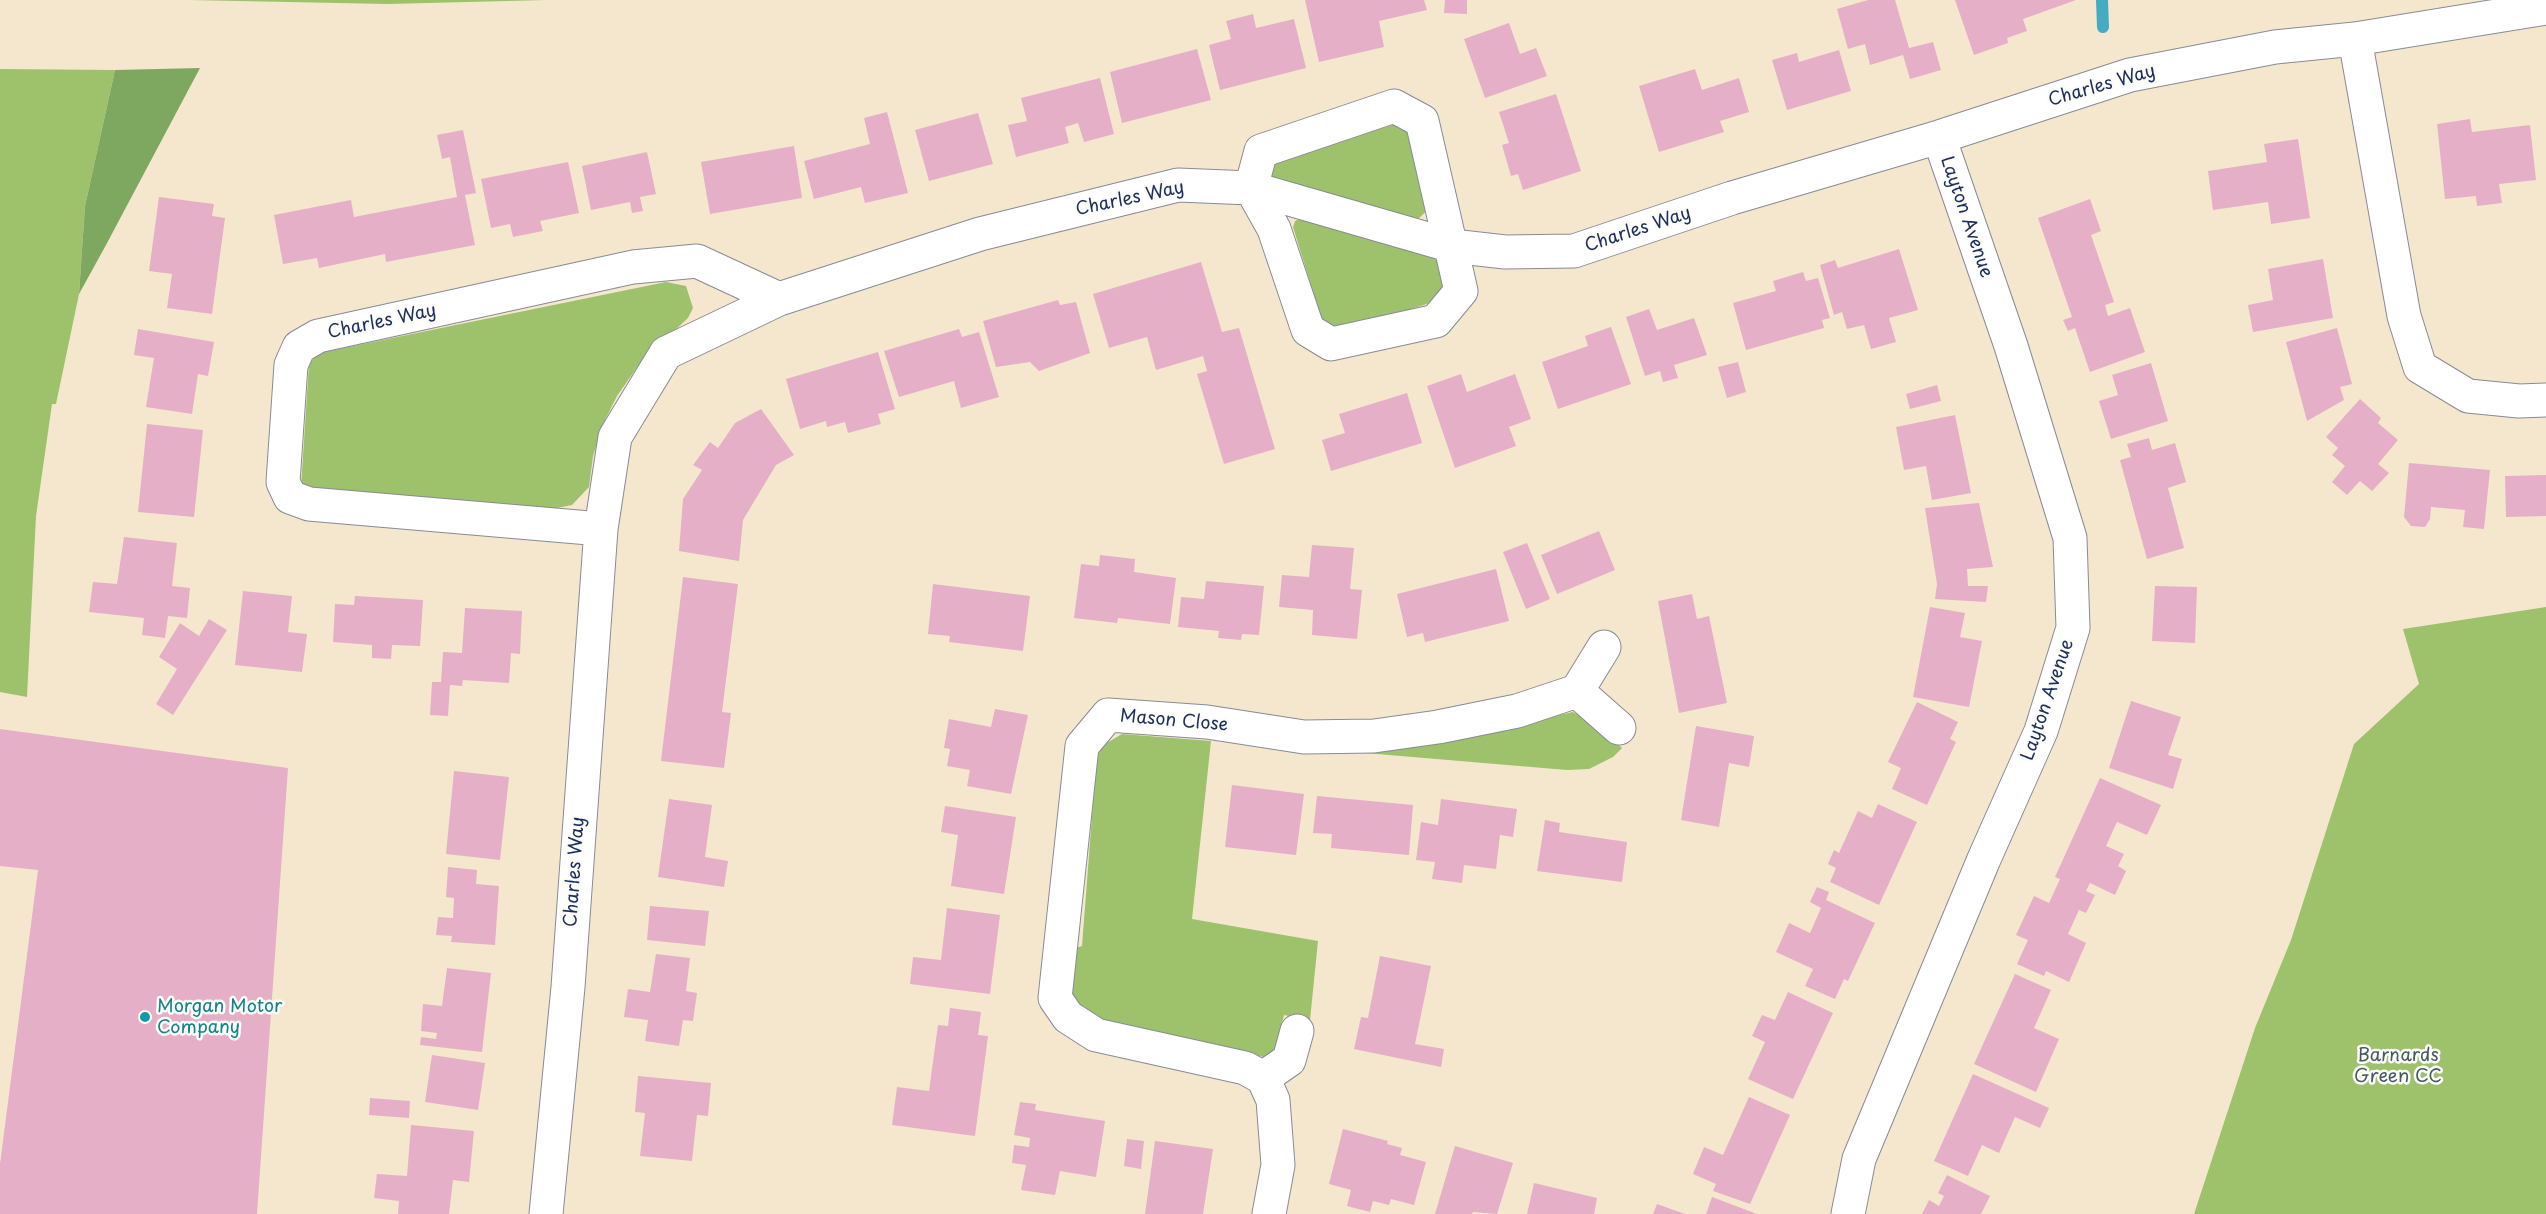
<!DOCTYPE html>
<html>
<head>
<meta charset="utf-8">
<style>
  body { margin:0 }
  canvas { display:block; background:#f4e7ce }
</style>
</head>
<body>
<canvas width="2546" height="1214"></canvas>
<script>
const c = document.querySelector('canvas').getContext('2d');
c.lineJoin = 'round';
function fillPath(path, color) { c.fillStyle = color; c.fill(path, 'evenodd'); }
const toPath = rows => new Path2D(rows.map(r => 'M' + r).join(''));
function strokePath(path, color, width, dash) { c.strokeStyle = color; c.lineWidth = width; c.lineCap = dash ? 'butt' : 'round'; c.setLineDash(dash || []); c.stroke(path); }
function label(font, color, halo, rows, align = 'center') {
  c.font = font + ' "Playpen Sans",sans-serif'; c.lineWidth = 5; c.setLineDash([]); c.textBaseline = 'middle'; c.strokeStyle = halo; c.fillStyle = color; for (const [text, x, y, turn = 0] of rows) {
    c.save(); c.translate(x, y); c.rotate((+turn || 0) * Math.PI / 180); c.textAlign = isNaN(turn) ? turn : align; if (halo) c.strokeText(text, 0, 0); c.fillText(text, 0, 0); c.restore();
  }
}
fillPath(toPath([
  [188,0,547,0,388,4],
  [0,69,115,70,85,206,79,294,56,404,52,404,36,516,27,697,0,692],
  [1398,123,1408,127,1430,208,1419,218,1409,219,1272,179,1267,172,1272,164],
  [1302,218,1429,255,1440,263,1444,276,1442,293,1430,303,1344,330,1323,324,1293,227,1295,221],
  [666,282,686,286,693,308,688,318,640,363,617,396,603,424,593,456,589,487,572,505,547,510,308,490,301,487,309,364,319,353],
  [2546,607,2546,1214,2194,1214,2255,1028,2291,940,2354,744,2419,684,2403,629],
  [1573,712,1602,729,1622,748,1613,757,1589,769,1567,770,1353,752,1450,738],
  [1122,734,1211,741,1192,919,1318,941,1310,1020,1284,1015,1275,1050,1264,1057,1097,1025,1072,1007,1072,949,1082,946,1093,803,1085,797,1093,762,1105,744]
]), '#9ec26c');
fillPath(toPath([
  [200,68,106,245,79,294,85,206,115,70]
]), '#7ea860');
strokePath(toPath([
  [2102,0,2103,27]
]), '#43acc3', 12);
fillPath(toPath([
  [1305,0,1424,0,1427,10,1379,21,1384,47,1319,62],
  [1445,0,1467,0,1467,14,1444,13],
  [1868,0,1895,0,1909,48,1933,42,1941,70,1910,79,1903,55,1870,65,1865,44,1848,49,1837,9],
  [1955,0,2076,0,2023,19,2027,31,2007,38,2008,43,1974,55],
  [1253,14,1256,28,1294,19,1306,68,1220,90,1209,45,1231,39,1226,21],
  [1509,23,1520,54,1536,48,1547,76,1485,98,1464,39],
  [1197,49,1211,100,1122,123,1110,72],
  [1839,50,1851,91,1787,110,1772,60,1797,53,1799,62],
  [1695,69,1702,90,1739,78,1749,112,1720,121,1724,132,1659,152,1639,86],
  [1100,78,1114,134,1084,142,1078,123,1065,127,1069,143,1016,157,1008,125,1027,121,1021,98],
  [1556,94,1581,171,1523,190,1518,174,1511,176,1502,145,1509,143,1499,112],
  [887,112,908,193,865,203,861,187,814,199,804,161,870,144,864,118],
  [978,113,993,164,929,181,915,130],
  [2470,119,2472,132,2530,125,2536,180,2499,184,2502,203,2477,206,2476,196,2445,199,2437,124],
  [463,130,476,193,465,195,475,245,386,262,385,254,319,268,317,258,283,264,274,215,351,200,354,217,457,197,450,157,442,159,437,135],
  [2298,139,2310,218,2271,224,2268,202,2213,210,2208,171,2267,162,2264,144],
  [794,146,802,198,710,214,701,162],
  [647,152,656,194,640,197,643,211,632,213,630,202,591,210,582,166],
  [568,162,579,213,540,221,543,231,513,237,510,224,491,228,481,179],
  [159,197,214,204,212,216,225,218,212,314,167,308,172,274,149,271],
  [2090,199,2101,231,2091,235,2114,302,2105,305,2108,316,2130,308,2145,352,2090,372,2075,328,2068,331,2063,320,2072,317,2038,218],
  [1899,249,1918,310,1889,318,1896,342,1871,349,1864,325,1847,329,1842,312,1834,315,1820,265,1835,260,1838,268],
  [2323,259,2333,318,2253,332,2248,305,2273,300,2268,269],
  [1201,262,1222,332,1239,328,1275,449,1224,464,1197,374,1207,371,1203,356,1156,370,1147,337,1109,348,1093,294],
  [1803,272,1806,281,1818,278,1830,318,1822,320,1824,328,1746,350,1733,303,1776,291,1773,281],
  [1058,300,1060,305,1076,302,1090,353,1039,371,1030,362,996,367,983,321],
  [1649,309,1657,330,1694,318,1707,355,1674,365,1678,378,1663,382,1660,371,1645,376,1626,317],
  [1611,327,1631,384,1558,409,1542,362,1588,346,1585,336],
  [2337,328,2352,384,2340,387,2344,400,2307,421,2286,342],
  [138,329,214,342,208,376,198,374,192,414,146,407,154,358,134,355],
  [959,329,962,337,979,332,999,397,961,408,954,381,899,397,884,351],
  [878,352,895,409,878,414,881,424,848,433,845,422,827,427,826,421,800,429,786,379],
  [1738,362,1746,392,1727,398,1718,367],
  [2151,363,2168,421,2111,439,2099,401,2118,395,2112,375],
  [1461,374,1467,392,1515,374,1531,419,1509,427,1516,446,1455,468,1427,386],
  [1937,385,1941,401,1910,409,1906,394],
  [1407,393,1422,443,1331,471,1322,440,1345,433,1339,414],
  [2360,399,2381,418,2378,423,2398,440,2378,464,2389,473,2372,491,2360,481,2347,495,2332,482,2345,466,2332,455,2338,448,2326,437],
  [761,409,794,455,776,465,743,520,739,561,679,551,683,499,702,470,693,465,710,442,718,448,735,423],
  [1955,415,1971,493,1932,500,1926,466,1904,470,1896,427],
  [147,424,203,430,194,517,138,512],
  [2149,438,2152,450,2175,443,2186,482,2168,488,2184,548,2147,559,2120,460,2131,457,2127,444],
  [2409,463,2490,470,2484,529,2463,527,2465,510,2431,507,2430,519,2425,527,2411,526,2404,517],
  [2546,475,2546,516,2506,517,2505,476],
  [1979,503,1993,567,1967,569,1968,586,1988,586,1986,602,1935,599,1937,584,1925,508],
  [1599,531,1615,570,1557,594,1541,555],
  [124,537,177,543,172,586,190,588,187,618,168,616,165,638,142,635,144,618,89,612,93,582,117,584],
  [1527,543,1550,599,1526,609,1503,552],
  [1312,545,1354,548,1350,589,1362,590,1357,639,1312,635,1313,610,1279,607,1282,575,1309,577],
  [1100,555,1135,559,1134,572,1176,578,1170,624,1118,618,1117,623,1074,618,1081,564,1099,566],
  [1496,569,1509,621,1425,642,1423,633,1407,637,1397,594],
  [683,577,738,584,722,712,731,713,724,768,661,761],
  [1206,581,1264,586,1259,635,1242,634,1241,640,1218,638,1219,631,1178,627,1181,597,1204,599],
  [933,584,1030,596,1023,651,949,642,950,636,928,634],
  [2155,586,2197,587,2195,643,2152,641],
  [243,591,292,596,288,632,307,634,302,672,235,665],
  [1692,594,1697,619,1709,616,1727,703,1679,713,1658,601],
  [355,596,423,600,420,646,392,645,391,659,372,658,372,645,333,642,335,604,354,605],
  [1930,607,1965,613,1960,637,1982,641,1969,707,1913,697],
  [465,608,522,611,520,654,511,653,509,683,463,680,462,686,450,685,448,716,430,715,432,682,441,682,443,652,462,653],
  [209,619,227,630,173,715,156,704,177,669,159,657,180,623,199,636],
  [2131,701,2181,717,2168,755,2182,759,2173,789,2109,768],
  [1917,702,1958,722,1950,739,1956,742,1927,805,1892,789,1901,768,1888,762],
  [995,709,1028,715,1011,794,967,786,970,770,947,766,950,749,944,748,949,719,991,727],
  [1696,726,1754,736,1749,767,1729,763,1719,827,1681,820],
  [0,729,288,768,257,1214,0,1214,0,1164,38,870,0,866],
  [454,771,509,777,500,860,446,854],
  [2100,778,2161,805,2147,835,2117,822,2106,846,2124,854,2118,866,2126,871,2115,895,2090,883,2086,891,2095,895,2086,913,2079,910,2068,934,2086,943,2069,982,2046,971,2044,976,2017,964,2028,940,2016,935,2034,896,2049,903,2060,879,2055,877],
  [1232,785,1304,794,1296,855,1225,847],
  [1317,796,1413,805,1409,855,1331,848,1332,834,1313,833],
  [669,799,712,805,705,857,728,861,724,887,658,877],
  [1441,799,1517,809,1513,837,1500,835,1496,869,1464,865,1462,883,1432,879,1435,862,1416,860,1421,822,1438,825],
  [1878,804,1917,822,1879,905,1830,882,1836,868,1828,864,1834,850,1839,853,1858,811,1872,818],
  [945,806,1016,817,1004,894,951,886,958,835,941,832],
  [1545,820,1560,823,1559,832,1627,842,1622,882,1537,871],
  [448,867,477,870,476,884,499,886,495,945,451,942,452,936,436,935,438,917,453,918,454,898,446,897],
  [1817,887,1829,892,1826,900,1875,923,1848,981,1844,979,1835,999,1805,986,1813,969,1776,952,1789,923,1810,933,1821,908,1810,902],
  [650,906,709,911,705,946,647,940],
  [947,908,1000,915,990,994,910,984,913,957,941,960],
  [656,954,690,958,686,991,697,993,693,1021,683,1020,679,1046,645,1041,648,1020,624,1017,628,989,650,992],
  [1380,956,1431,966,1415,1044,1444,1049,1441,1067,1354,1049,1361,1017,1368,1018],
  [447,968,491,973,482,1052,420,1045,421,1037,436,1039,437,1033,421,1031,423,1004,442,1006],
  [2015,974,2051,990,2034,1028,2059,1039,2036,1092,1974,1064],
  [1788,992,1833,1013,1793,1099,1748,1079,1765,1042,1752,1036,1762,1015,1775,1020],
  [950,1008,981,1012,978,1035,988,1036,975,1136,892,1125,897,1087,929,1091,938,1025,948,1026],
  [432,1055,485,1063,478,1110,425,1102],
  [1973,1074,2049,1108,2040,1128,2015,1117,1999,1153,1982,1145,1968,1176,1934,1161],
  [638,1076,711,1083,708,1116,697,1115,692,1161,640,1156,645,1113,635,1112],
  [1749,1097,1790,1115,1750,1204,1713,1191,1716,1184,1693,1174,1704,1147,1723,1155],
  [370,1098,410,1101,409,1118,369,1115],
  [1020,1102,1036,1104,1035,1110,1105,1121,1096,1177,1060,1171,1055,1195,1021,1190,1026,1165,1012,1163,1014,1145,1029,1147,1030,1138,1014,1135],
  [411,1125,474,1131,469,1182,453,1180,449,1214,398,1214,399,1201,374,1198,377,1174,407,1176],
  [1343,1129,1388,1141,1387,1144,1402,1148,1400,1155,1426,1162,1414,1205,1391,1199,1389,1205,1373,1201,1370,1212,1347,1206,1351,1190,1329,1184],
  [1127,1139,1144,1141,1141,1169,1124,1166],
  [1155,1141,1213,1149,1203,1214,1145,1214],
  [1455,1146,1513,1163,1497,1214,1473,1212,1472,1214,1435,1214],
  [1947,1175,1990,1196,1981,1214,1922,1214,1929,1200,1939,1206,1944,1196,1938,1193],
  [1534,1183,1597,1198,1594,1214,1527,1214],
  [1712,1197,1757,1214,1706,1214],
  [1657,1204,1685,1214,1653,1214]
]), '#e6afc8');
const minor = toPath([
  [2355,39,2404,316,2420,367,2468,396,2519,401,2546,400],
  [1394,106,1422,121,1461,291,1436,321,1331,344,1308,330,1274,229,1251,188,1261,151,1394,106],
  [601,529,309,504,290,497,283,482,291,365,299,347,318,336,633,267,697,261,779,299],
  [1577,691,1604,647],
  [1263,1078,1289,1060,1297,1031],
  [546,1214,568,987,601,529,615,437,666,353,779,299,980,234,1178,185,1251,188,1452,246,1505,252,1574,251,1732,198,1939,137,2130,75,2275,47,2355,39,2546,8],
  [1269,1214,1278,1165,1273,1100,1263,1078,1245,1068,1096,1035,1068,1017,1055,998,1082,746,1108,715,1207,722,1304,737,1374,736,1438,727,1517,711,1577,691,1619,728],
  [1848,1214,1859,1159,1984,859,2041,731,2073,628,2070,538,2011,346,1939,137]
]);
strokePath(minor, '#888b96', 35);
strokePath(minor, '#fff', 33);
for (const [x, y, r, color] of [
  [145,1017,6,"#0f9aa8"]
]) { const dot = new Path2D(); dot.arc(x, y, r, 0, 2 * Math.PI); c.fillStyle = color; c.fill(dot); strokePath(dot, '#fdfcf7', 2); }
label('18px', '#1b2f5e', '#fdfcf7', [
  ["Charles Way",2102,86,-16],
  ["Charles Way",1130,199,-12],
  ["Layton Avenue",1966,217,71],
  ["Charles Way",1638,230,-18],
  ["Charles Way",382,322,-12],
  ["Layton Avenue",2048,700,-71],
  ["Mason Close",1174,721,5],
  ["Charles Way",575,872,-86]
]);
label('18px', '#0d838f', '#fdfcf7', [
  ["Morgan Motor",157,1007],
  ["Company",157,1028]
], 'left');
label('18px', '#425b62', '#fdfcf7', [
  ["Barnards",2398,1056],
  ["Green CC",2398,1077]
]);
</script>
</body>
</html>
